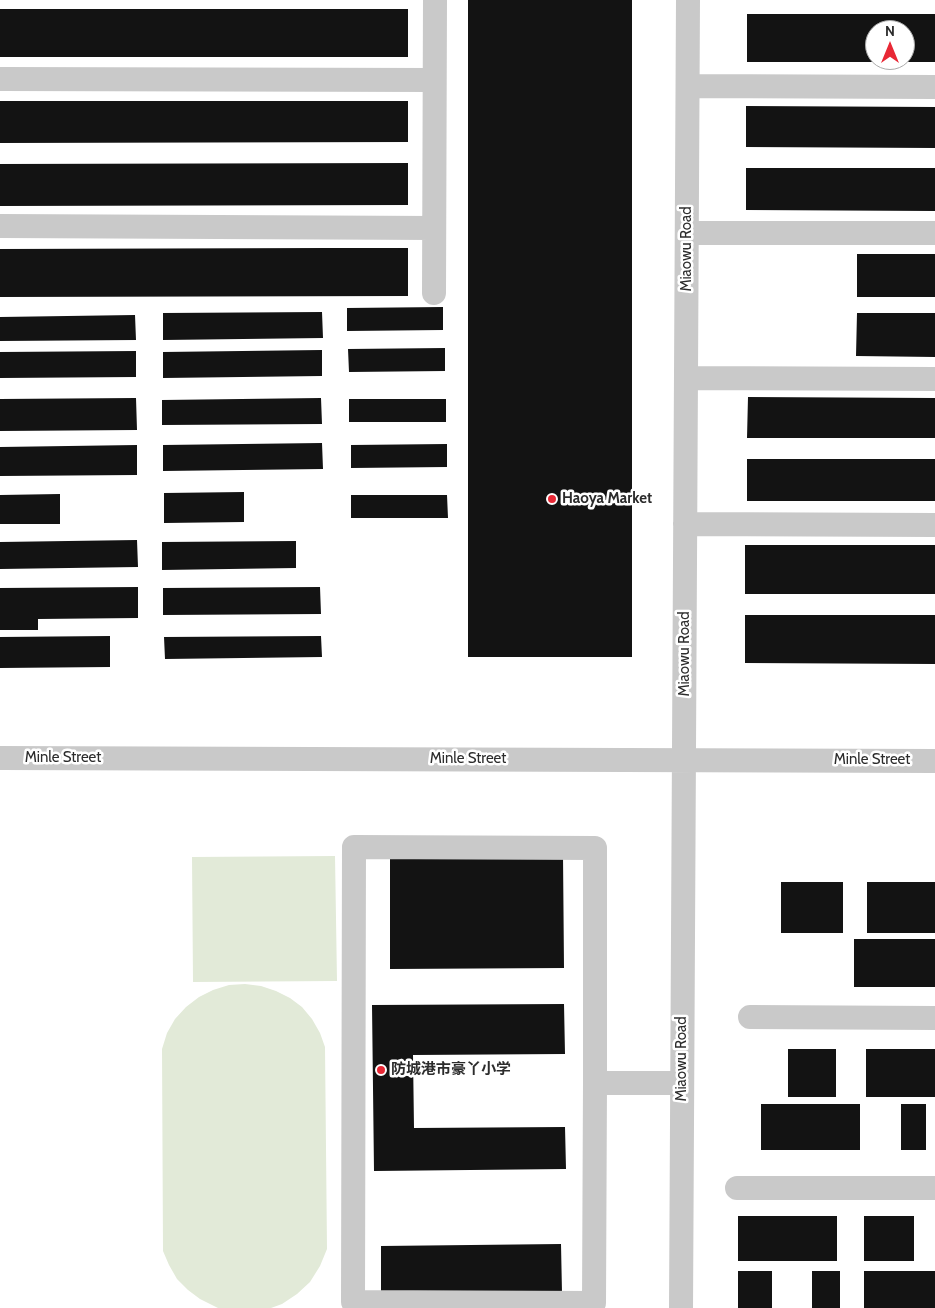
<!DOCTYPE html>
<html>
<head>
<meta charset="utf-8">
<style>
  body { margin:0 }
  #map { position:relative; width:935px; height:1308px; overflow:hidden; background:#fff; font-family:Cabin,sans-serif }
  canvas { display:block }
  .north { position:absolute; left:865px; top:20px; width:50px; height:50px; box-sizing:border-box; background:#fff; border:1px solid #ababab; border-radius:50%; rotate:0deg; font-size:14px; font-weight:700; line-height:20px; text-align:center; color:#2c2c2c }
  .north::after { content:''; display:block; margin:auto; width:18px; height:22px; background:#e82835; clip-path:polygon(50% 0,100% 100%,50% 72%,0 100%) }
</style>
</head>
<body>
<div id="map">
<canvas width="935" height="1308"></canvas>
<div class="north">N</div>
</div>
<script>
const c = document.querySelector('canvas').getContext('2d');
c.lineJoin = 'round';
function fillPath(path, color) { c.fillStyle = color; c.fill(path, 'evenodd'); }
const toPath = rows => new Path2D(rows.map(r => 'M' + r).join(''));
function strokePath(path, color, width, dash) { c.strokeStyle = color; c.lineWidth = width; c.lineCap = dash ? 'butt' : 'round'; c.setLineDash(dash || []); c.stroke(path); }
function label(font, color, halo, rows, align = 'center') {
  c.font = font + ' Cabin,"Noto Sans SC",sans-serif'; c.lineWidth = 5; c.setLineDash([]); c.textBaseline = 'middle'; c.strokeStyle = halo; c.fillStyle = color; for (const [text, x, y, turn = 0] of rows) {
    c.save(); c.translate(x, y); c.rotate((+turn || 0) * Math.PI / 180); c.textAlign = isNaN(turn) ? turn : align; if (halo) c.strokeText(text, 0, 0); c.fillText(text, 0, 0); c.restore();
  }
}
fillPath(toPath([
  [335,856,337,981,193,982,192,857],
  [245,984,261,986,276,991,290,998,302,1007,312,1019,320,1033,325,1047,327,1249,320,1266,310,1282,297,1294,282,1304,271,1308,218,1308,200,1299,188,1290,177,1279,169,1265,163,1251,162,1049,167,1033,175,1019,186,1007,199,997,213,990,229,985]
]), '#e2ead8');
fillPath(toPath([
  [468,0,632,0,632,657,468,657],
  [0,9,408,9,408,57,0,57],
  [747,14,935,14,935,62,747,62],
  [875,30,905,30,905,60,875,60],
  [0,101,408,101,408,142,0,143],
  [746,106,935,107,935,148,746,147],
  [408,163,408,205,0,206,0,164],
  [746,168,935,168,935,211,746,210],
  [324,248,408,248,408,296,0,297,0,249],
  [857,254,935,254,935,297,857,297],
  [443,307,443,330,347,331,347,308],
  [322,312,323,338,163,340,163,313],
  [857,313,935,313,935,357,856,356],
  [135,315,136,340,0,341,0,317],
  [445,348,445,371,349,372,348,349],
  [322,350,322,376,163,378,163,352],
  [136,351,136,377,0,378,0,352],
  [748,397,935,398,935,438,747,438],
  [136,398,137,430,0,431,0,399],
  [321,398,322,424,162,425,162,400],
  [349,399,446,399,446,422,349,422],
  [322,443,323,469,163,471,163,445],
  [447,444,447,467,351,468,351,445],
  [137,445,137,475,0,476,0,447],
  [747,459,935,459,935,501,747,501],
  [244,492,244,522,164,523,164,493],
  [60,494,60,524,0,524,0,495],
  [351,495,447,495,448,518,351,518],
  [137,540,138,567,0,569,0,542],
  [296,541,296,568,162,570,162,542],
  [745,545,935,545,935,594,745,594],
  [138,587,138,618,38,619,38,630,0,630,0,588],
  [320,587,321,614,163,615,163,588],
  [745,615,935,615,935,664,745,663],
  [110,636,110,667,0,668,0,637],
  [321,636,322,657,165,659,164,637],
  [563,855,564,968,390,969,390,856],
  [781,882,843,882,843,933,781,933],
  [867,882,935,882,935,933,867,933],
  [854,939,935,939,935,987,854,987],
  [564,1004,565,1054,413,1055,414,1128,565,1127,566,1169,374,1171,372,1005],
  [788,1049,836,1049,836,1097,788,1097],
  [866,1049,935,1049,935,1097,866,1097],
  [761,1104,860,1104,860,1150,761,1150],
  [901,1104,926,1104,926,1150,901,1150],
  [738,1216,837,1216,837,1261,738,1261],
  [864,1216,914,1216,914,1261,864,1261],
  [561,1244,562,1293,381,1295,381,1246],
  [738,1271,772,1271,772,1308,738,1308],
  [812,1271,840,1271,840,1308,812,1308],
  [864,1271,935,1271,935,1308,864,1308]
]), '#131313');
strokePath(toPath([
  [0,79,434,80],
  [688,86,935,87],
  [0,226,434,228],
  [687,233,935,233],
  [434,293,435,0],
  [686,378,935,379],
  [685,524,935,525],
  [0,758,935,761],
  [750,1017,935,1018],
  [595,1083,594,1303,353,1302,354,847,595,848,595,1083,682,1083],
  [737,1188,935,1188],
  [681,1308,688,0]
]), '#c9c9c9', 24);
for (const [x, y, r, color] of [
  [552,499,5,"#e82835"],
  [381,1070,5,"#e82835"]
]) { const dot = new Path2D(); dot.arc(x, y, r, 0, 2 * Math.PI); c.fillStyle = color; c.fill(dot); strokePath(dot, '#fff', 2); }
label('15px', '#2c2c2c', '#fff', [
  ["Miaowu Road",687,249,-90],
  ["Miaowu Road",685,654,-90],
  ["Minle Street",63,758],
  ["Minle Street",468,759],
  ["Minle Street",872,760],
  ["Miaowu Road",682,1059,-90]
]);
label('bold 15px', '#2c2c2c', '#fff', [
  ["Haoya Market",562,499],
  ["防城港市豪丫小学",391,1070]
], 'left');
</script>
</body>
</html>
